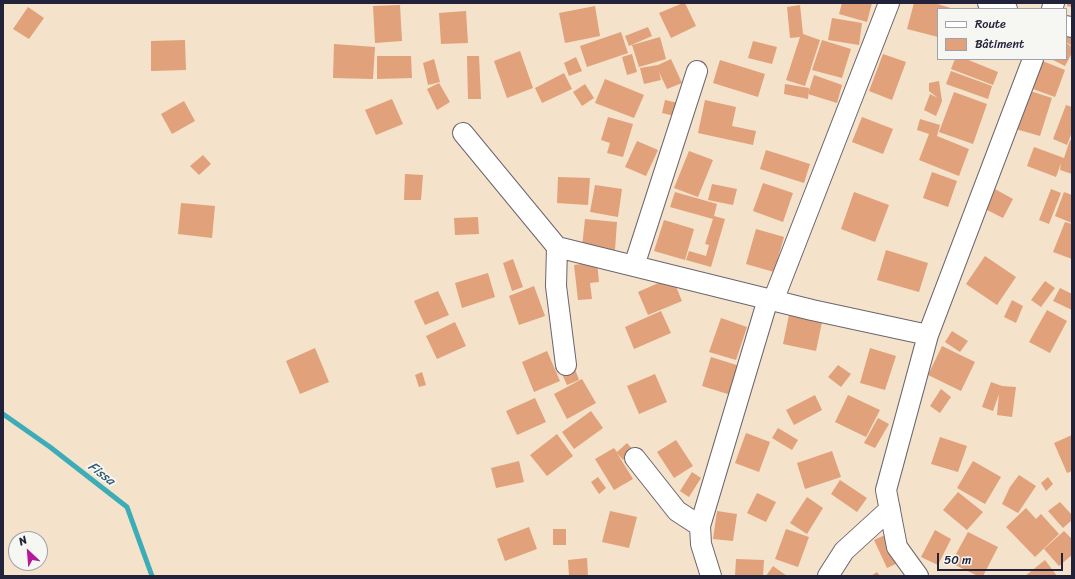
<!DOCTYPE html>
<html>
<head>
<meta charset="utf-8">
<style>
  body { margin:0 }
  #map { position:relative; width:1075px; height:579px; overflow:hidden; background:#f4e2ca; font-family:Sriracha,sans-serif }
  canvas { display:block }
  .frame { position:absolute; inset:0; border:4px solid #22223b; pointer-events:none }
  .legend { position:absolute; left:937px; top:8px; width:130px; height:52px; box-sizing:border-box; background:#f6f6f2; border:1px solid #a1a1a9; margin:0; padding:5px 7px; list-style:none; font-size:12px; color:#22223b }
  .legend li { display:flex; align-items:center; gap:8px; height:20px }
  .legend b { width:20px; border:1px solid #a1a1a9 }
  .north { position:absolute; left:8px; top:531px; width:40px; height:40px; box-sizing:border-box; background:#f6f6f2; border:1px solid #a1a1a9; border-radius:50%; rotate:334deg; font-size:11px; font-weight:700; line-height:16px; text-align:center; color:#22223b }
  .north::after { content:''; display:block; margin:auto; width:14px; height:18px; background:#b5179e; clip-path:polygon(50% 0,100% 100%,50% 72%,0 100%) }
  .scale { position:absolute; left:937px; top:553px; width:126px; height:18px; box-sizing:border-box; border:2px solid #22223b; border-top:0; padding-left:5px; font-size:12px; line-height:14px; white-space:nowrap; color:#22223b; -webkit-text-stroke:3px #f6f6f2; paint-order:stroke }
</style>
</head>
<body>
<div id="map">
<canvas width="1075" height="579"></canvas>
<div class="frame"></div>
<ul class="legend">
<li><b style="height:5px;background:#fff"></b>Route</li>
<li><b style="height:11px;background:#e1a17a"></b>Bâtiment</li>
</ul>
<div class="north">N</div>
<div class="scale">50 m</div>
</div>
<script>
const c = document.querySelector('canvas').getContext('2d');
c.lineJoin = 'round';
const toPath = rows => new Path2D(rows.map(r => 'M' + r).join(''));
function strokePath(path, color, width, dash) { c.strokeStyle = color; c.lineWidth = width; c.lineCap = dash ? 'butt' : 'round'; c.setLineDash(dash || []); c.stroke(path); }
function fillPath(path, color) { c.fillStyle = color; c.fill(path, 'evenodd'); }
function label(font, color, halo, rows, align = 'center') {
  c.font = font + ' Sriracha,sans-serif'; c.lineWidth = 4; c.setLineDash([]); c.textBaseline = 'middle'; c.strokeStyle = halo; c.fillStyle = color; for (const [text, x, y, turn = 0] of rows) {
    c.save(); c.translate(x, y); c.rotate((+turn || 0) * Math.PI / 180); c.textAlign = isNaN(turn) ? turn : align; if (halo) c.strokeText(text, 0, 0); c.fillText(text, 0, 0); c.restore();
  }
}
strokePath(toPath([
  [3,414,50,447,127,507,152,576]
]), '#3cacb7', 5);
fillPath(toPath([
  [683,3,685,3,696,26,671,38,659,13],
  [842,3,872,3,867,22,839,14],
  [914,3,934,3,954,9,938,9,938,37,907,29],
  [1067,3,1072,3,1072,7,1067,6],
  [400,5,402,41,375,43,373,6],
  [800,5,803,34,820,40,805,86,786,80,800,37,790,38,787,7],
  [595,6,600,36,565,43,559,13],
  [28,7,44,18,29,39,13,29],
  [466,11,468,43,441,44,439,13],
  [832,18,862,23,859,45,828,40],
  [648,27,652,36,629,46,625,36],
  [1066,29,1072,30,1072,46,1066,42],
  [621,32,628,53,587,67,580,46],
  [660,37,666,59,639,67,632,45],
  [185,40,186,70,151,71,151,41],
  [822,40,851,49,842,78,812,70],
  [753,41,777,47,772,64,748,58],
  [1066,43,1072,47,1072,53,1065,66,1051,59,1066,59],
  [334,44,375,47,373,79,333,78],
  [520,51,533,88,507,98,494,61],
  [632,54,637,72,627,75,622,57],
  [883,54,906,62,892,100,869,91],
  [377,56,411,56,412,78,377,79],
  [467,56,479,56,481,99,468,99],
  [576,57,582,71,569,76,564,63],
  [434,59,440,82,428,85,423,63],
  [671,59,682,83,667,89,659,72,661,80,644,84,640,68,658,65],
  [955,59,966,59,998,72,993,85,951,69],
  [720,60,765,74,758,97,713,83],
  [1040,60,1065,70,1055,97,1033,89,1035,83,1032,82],
  [951,71,992,86,988,99,946,84],
  [564,73,572,89,542,103,535,88],
  [814,75,842,85,837,103,808,94],
  [605,79,644,95,634,118,595,103],
  [939,81,942,101,936,116,924,110,930,94,938,98,929,91,929,83],
  [439,83,450,102,437,110,427,89],
  [585,84,594,98,582,106,573,92],
  [785,84,809,88,808,99,784,94],
  [1024,89,1052,98,1040,136,1012,128],
  [954,92,987,104,973,144,939,132],
  [392,99,403,124,376,135,365,110],
  [665,100,678,103,675,116,662,113],
  [705,100,736,107,732,126,756,131,753,145,698,133],
  [184,101,195,121,172,134,161,114],
  [1066,105,1072,107,1072,132,1067,145,1053,139],
  [608,117,633,124,623,157,607,153,610,143,601,140],
  [862,117,893,129,883,154,852,142],
  [920,119,940,125,937,136,969,149,959,176,919,160,929,134,917,130],
  [1070,140,1072,141,1072,174,1060,170,1061,163,1056,177,1027,166,1034,147,1064,158],
  [637,141,658,150,646,176,625,167],
  [766,150,810,164,804,183,760,169],
  [689,151,713,160,698,197,674,188],
  [203,155,211,164,199,175,190,166],
  [932,172,957,181,948,207,923,198],
  [405,174,423,175,421,200,404,200],
  [558,177,590,178,588,205,557,203],
  [763,183,793,193,783,222,753,211],
  [712,184,737,189,733,205,708,200],
  [595,185,622,189,618,217,590,212],
  [993,188,1013,199,1003,218,983,208],
  [1051,189,1061,193,1049,224,1039,220],
  [675,192,717,204,714,216,725,219,711,267,686,260,689,251,706,256,709,245,705,244,713,219,670,207],
  [854,192,889,205,875,242,841,229],
  [1064,192,1072,195,1072,223,1055,216],
  [181,203,215,206,212,238,178,234],
  [478,217,479,234,455,235,454,218],
  [585,219,617,222,615,250,582,247],
  [664,220,694,229,685,260,654,251],
  [1065,222,1072,224,1072,259,1053,252],
  [756,229,784,237,774,272,746,264],
  [886,250,928,263,919,292,877,280],
  [985,256,1016,277,997,305,966,284],
  [513,259,523,287,512,291,503,263],
  [597,262,599,282,590,283,592,299,578,300,574,265],
  [488,273,495,297,462,308,455,283],
  [672,277,682,301,648,315,638,292],
  [1045,281,1055,288,1041,307,1031,300],
  [534,286,545,316,519,325,509,296],
  [1060,288,1072,294,1072,310,1053,301],
  [438,291,449,315,425,325,414,301],
  [1012,300,1023,306,1016,323,1004,317],
  [1047,310,1067,321,1050,353,1029,342],
  [661,311,671,333,634,349,625,327],
  [789,315,822,322,816,351,783,344],
  [721,318,747,327,736,360,709,352],
  [455,322,466,346,437,359,426,336],
  [952,331,968,341,960,352,945,342],
  [942,346,975,362,961,391,928,375],
  [315,348,329,382,300,394,286,361],
  [870,348,896,356,885,390,860,383],
  [547,351,560,381,534,392,522,362],
  [711,357,743,367,734,396,702,386],
  [838,365,851,374,841,387,828,377],
  [575,369,579,380,567,385,562,374],
  [422,372,426,385,419,387,415,375],
  [655,374,667,402,639,414,627,386],
  [582,379,596,403,567,419,554,394],
  [991,382,1002,386,1016,387,1012,417,997,415,999,394,993,411,982,407],
  [941,389,951,397,940,413,930,406],
  [815,395,822,410,794,425,786,410],
  [848,395,880,410,866,437,835,422],
  [535,398,546,422,517,435,506,411],
  [591,411,603,428,574,449,562,432],
  [878,418,889,424,875,448,864,443],
  [778,428,798,440,792,450,772,438],
  [746,433,770,442,759,472,735,463],
  [557,434,573,456,547,476,530,455],
  [1072,435,1072,471,1067,473,1054,443],
  [940,437,967,446,958,472,931,464],
  [676,440,693,466,674,478,657,452],
  [627,443,633,450,623,460,617,453,633,479,614,490,595,459,614,448,617,452],
  [832,451,841,477,805,489,797,463],
  [519,461,524,482,496,488,491,468],
  [973,461,1001,477,985,504,957,488],
  [692,472,701,478,689,497,680,491],
  [1019,475,1036,486,1018,513,1002,504,1010,487],
  [598,477,606,488,599,494,591,482],
  [1048,477,1053,484,1046,491,1041,483],
  [840,480,867,498,857,512,831,494],
  [958,492,983,512,967,530,943,510],
  [757,493,776,502,766,522,747,513],
  [807,497,823,508,807,534,790,523],
  [1060,502,1072,515,1072,520,1063,528,1048,511],
  [1026,508,1036,519,1041,514,1059,534,1035,557,1006,527],
  [610,511,637,517,629,548,602,542],
  [717,511,737,514,733,541,713,539],
  [529,527,537,549,505,561,497,539],
  [553,529,566,529,566,545,553,545],
  [786,529,809,537,798,567,775,559],
  [935,530,951,539,938,565,921,557],
  [1064,531,1072,539,1072,555,1059,566,1044,549],
  [968,532,998,547,983,576,978,576,951,563],
  [885,535,898,563,887,568,874,540],
  [587,558,588,576,569,576,568,560],
  [736,559,764,560,763,576,735,576],
  [1045,560,1057,576,1025,576],
  [773,566,787,576,766,576],
  [877,572,880,576,871,576]
]), '#e1a17a');
const minor = toPath([
  [988,3,1007,9],
  [1052,9,1054,3],
  [1066,26,1072,27],
  [463,133,557,247,812,310,928,335],
  [557,247,556,286,566,365],
  [634,266,697,71],
  [773,301,889,3],
  [635,458,677,511,700,526],
  [711,576,701,544,700,526,768,299],
  [828,576,844,551,890,509],
  [918,576,897,547,886,490,928,335,1033,59]
]);
strokePath(minor, '#6c656d', 22);
strokePath(minor, '#fff', 20);
label('italic 13px', '#2c596d', '#f6f6f2', [
  ["Fissa",101,474,37]
]);
</script>
</body>
</html>
